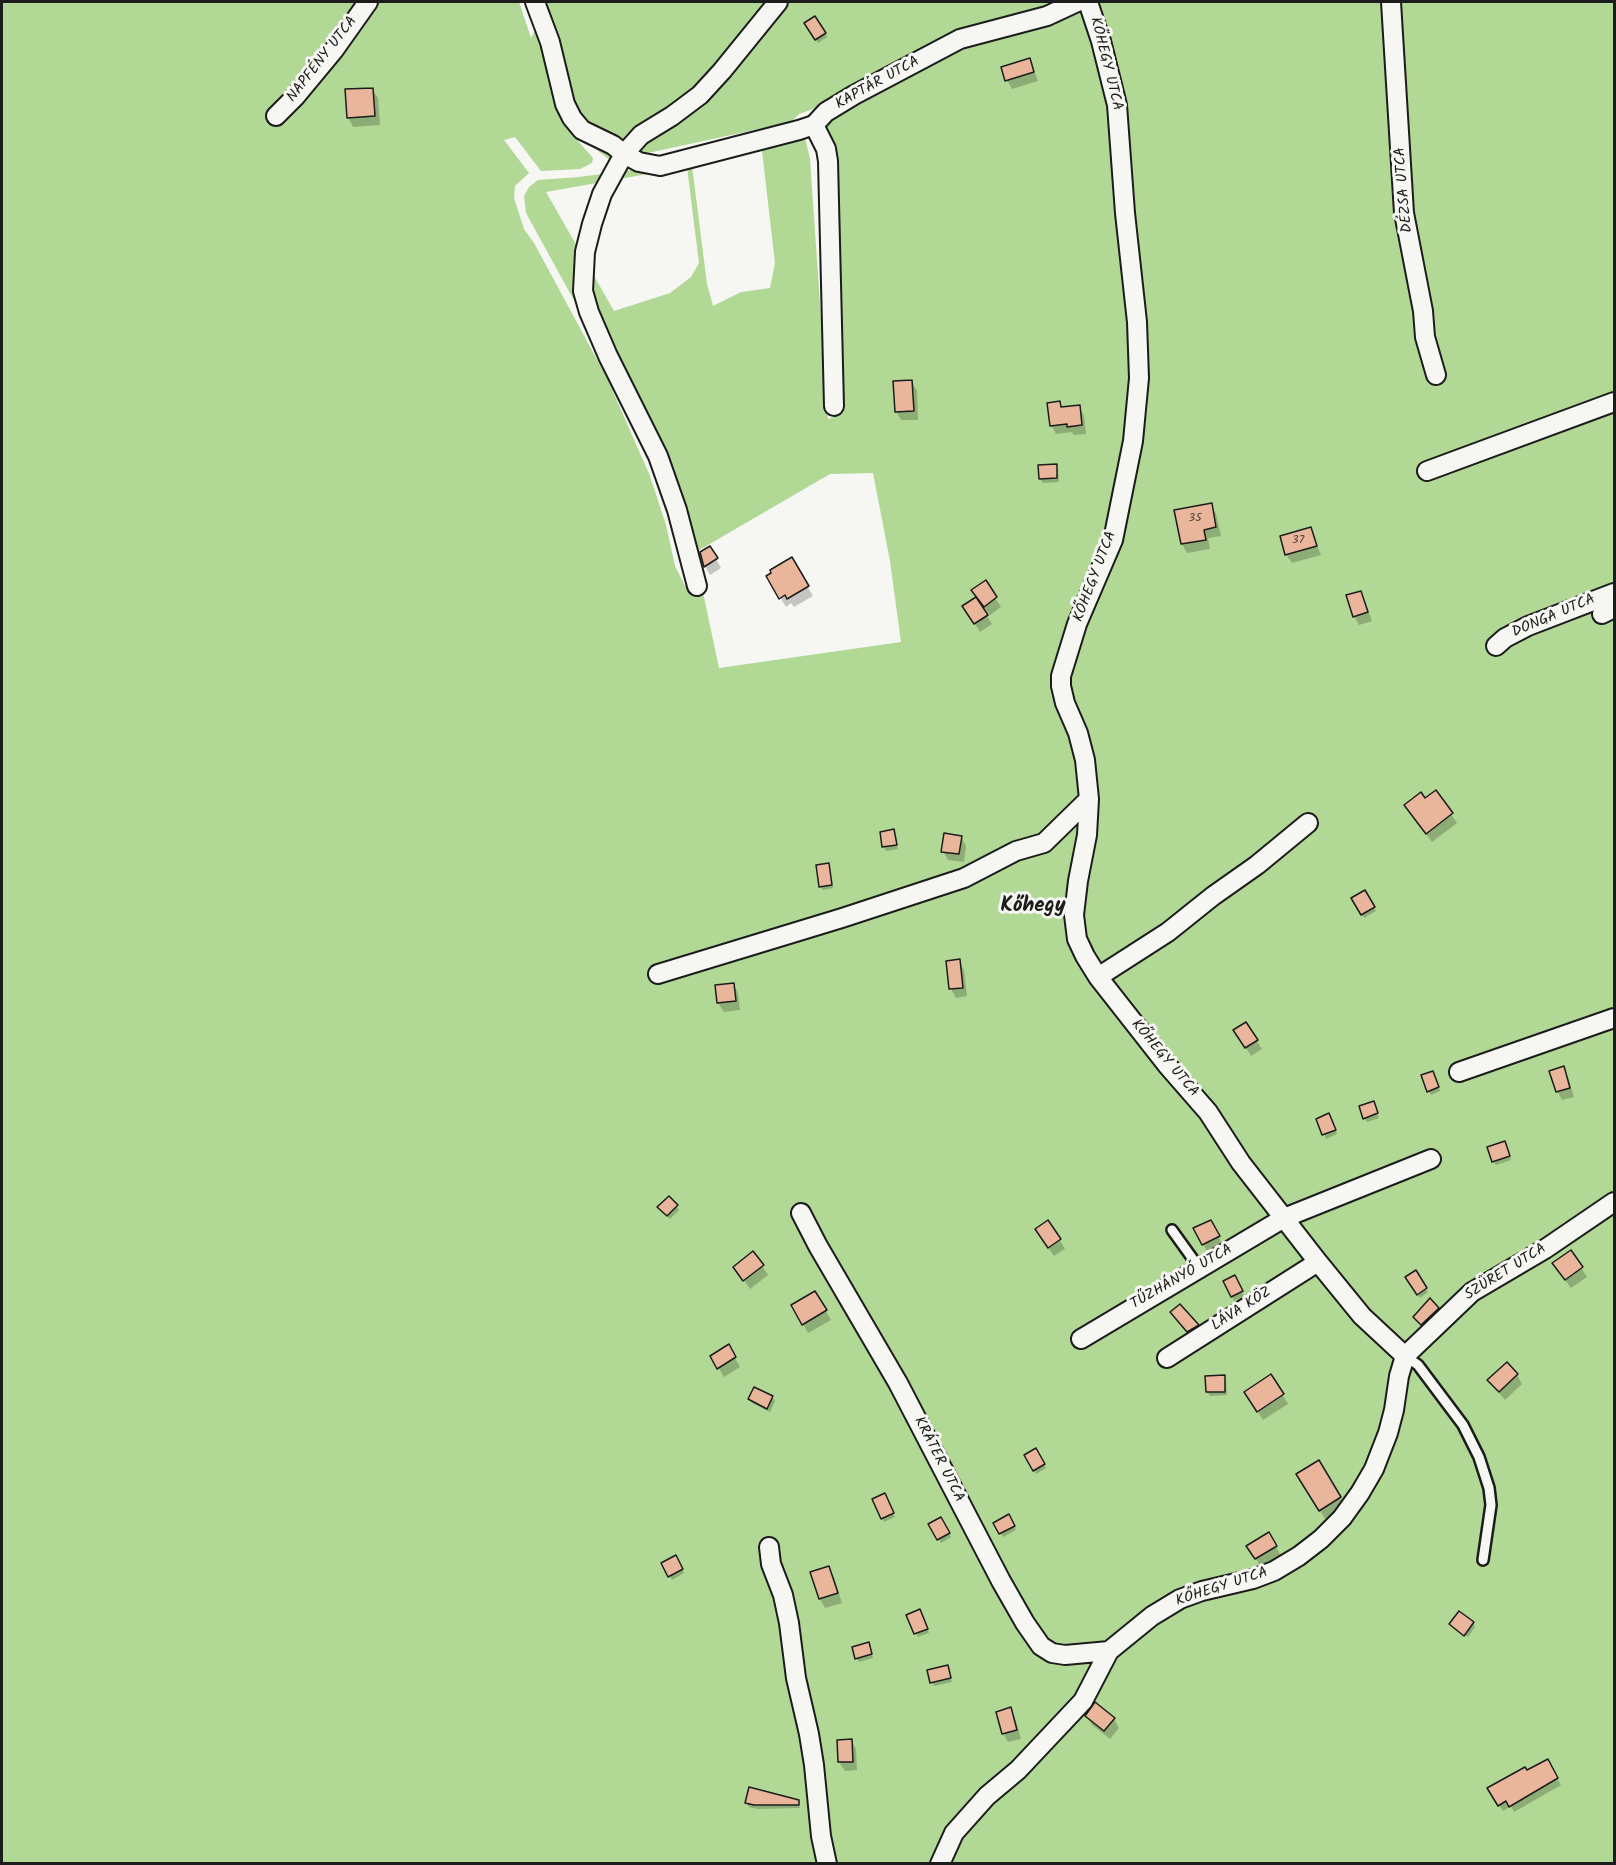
<!DOCTYPE html>
<html>
<head>
<meta charset="utf-8">
<style>
  body { margin:0 }
  #map { position:relative; width:1616px; height:1865px; overflow:hidden; background:#f6f6f2; font-family:Kalam,sans-serif }
  canvas { display:block }
  .frame { position:absolute; inset:0; border:3px solid #1c1c1c; pointer-events:none }
</style>
</head>
<body>
<div id="map">
<canvas width="1616" height="1865"></canvas>
<div class="frame"></div>
</div>
<script>
const c = document.querySelector('canvas').getContext('2d');
c.lineJoin = 'round';
function fillPath(path, color) { c.fillStyle = color; c.fill(path, 'evenodd'); }
const toPath = rows => new Path2D(rows.map(r => 'M' + r).join(''));
function strokePath(path, color, width, dash) { c.strokeStyle = color; c.lineWidth = width; c.lineCap = dash ? 'butt' : 'round'; c.setLineDash(dash || []); c.stroke(path); }
function label(font, color, halo, rows, align = 'center') {
  c.font = font + ' Kalam,sans-serif'; c.lineWidth = 6; c.setLineDash([]); c.textBaseline = 'middle'; c.strokeStyle = halo; c.fillStyle = color; for (const [text, x, y, turn = 0] of rows) {
    c.save(); c.translate(x, y); c.rotate((+turn || 0) * Math.PI / 180); c.textAlign = isNaN(turn) ? turn : align; if (halo) c.strokeText(text, 0, 0); c.fillText(text, 0, 0); c.restore();
  }
}
fillPath(toPath([
  [2,2,519,2,531,38,539,22,532,2,1614,2,1614,1863,2,1864],
  [819,107,835,416,828,419,810,159,805,138,798,131,761,142,775,263,770,288,741,292,713,306,707,284,691,158,640,169,579,177,538,180,529,187,524,196,526,213,610,366,655,465,689,556,830,474,873,473,890,561,901,642,719,668,701,583,685,586,675,566,666,525,650,476,607,378,534,243,524,229,514,198,515,186,529,173,504,140,515,137,541,171,580,169,592,163,593,158,561,122,611,161,791,122,799,114],
  [687,167,699,263,691,277,670,293,614,311,546,192]
]), '#b1d894');
fillPath(toPath([
  [815,18,827,37,818,43,806,24],
  [1030,60,1038,81,1012,89,1007,80],
  [372,89,378,98,380,125,353,127,348,117],
  [912,382,917,391,918,420,901,420,896,411],
  [1059,403,1063,409,1079,407,1084,416,1086,434,1074,435,1072,432,1056,434,1051,425],
  [1056,466,1058,470,1059,482,1043,483,1040,479],
  [1211,505,1216,514,1221,536,1208,538,1210,549,1187,553,1182,544],
  [1310,529,1321,555,1292,563,1286,554],
  [710,548,721,568,710,575,705,566],
  [791,559,813,596,794,607,791,603,786,607,768,577],
  [985,582,1001,607,990,615,985,608,983,609,992,624,980,632,964,606,977,598],
  [1360,593,1365,601,1372,621,1359,625,1354,616],
  [1436,792,1457,823,1432,842,1411,814],
  [893,831,898,849,886,851,884,847],
  [961,837,966,846,964,862,948,860,943,851],
  [828,864,833,888,823,890,820,886],
  [1365,892,1376,911,1364,918,1353,899],
  [959,961,964,970,967,996,956,998,951,989],
  [733,984,738,993,740,1010,724,1012,718,1003],
  [1235,1030,1256,1040,1262,1049,1251,1056],
  [1563,1068,1568,1077,1574,1097,1562,1100,1557,1091],
  [1435,1076,1440,1091,1431,1095,1429,1091],
  [1375,1106,1379,1118,1367,1122,1365,1118],
  [1331,1119,1337,1134,1326,1139,1318,1120],
  [1507,1147,1511,1160,1496,1165,1493,1161],
  [669,1198,679,1210,670,1219,659,1207],
  [1195,1229,1216,1231,1223,1246,1208,1253],
  [1042,1239,1060,1240,1065,1249,1054,1256],
  [1571,1252,1587,1277,1571,1288,1559,1272],
  [753,1253,768,1275,750,1289,735,1268],
  [1415,1272,1428,1292,1420,1298,1407,1277],
  [1235,1277,1244,1296,1234,1301,1225,1282],
  [815,1293,831,1320,808,1333,793,1306],
  [1438,1308,1443,1317,1427,1333,1414,1317],
  [1172,1313,1197,1325,1202,1334,1193,1340],
  [728,1346,740,1367,724,1377,712,1356],
  [1517,1375,1522,1384,1505,1400,1489,1381],
  [1271,1376,1288,1404,1263,1420,1251,1401],
  [1224,1377,1226,1381,1227,1395,1210,1396,1207,1392],
  [755,1389,772,1397,775,1401,770,1412,752,1403,750,1399],
  [1035,1450,1046,1468,1036,1474,1026,1455],
  [1318,1462,1345,1506,1325,1519,1298,1474],
  [886,1499,895,1517,884,1522,882,1518],
  [1008,1516,1016,1530,1003,1537,995,1523],
  [941,1519,951,1537,941,1543,930,1525],
  [1269,1534,1281,1556,1261,1568,1249,1546],
  [675,1557,684,1573,672,1580,663,1564],
  [829,1568,834,1577,842,1603,825,1608,820,1599,812,1573],
  [908,1615,921,1615,929,1633,918,1637],
  [1473,1623,1475,1627,1468,1637,1452,1625],
  [870,1647,873,1658,859,1662,857,1659],
  [947,1667,952,1682,934,1686,932,1682],
  [1010,1709,1015,1718,1021,1739,1008,1742,1003,1733],
  [1087,1716,1114,1719,1119,1728,1110,1739,1092,1725],
  [851,1740,856,1749,857,1770,845,1771,839,1762],
  [1547,1761,1561,1785,1514,1812,1511,1806,1503,1811,1489,1789],
  [798,1802,800,1808,757,1809,749,1807,747,1803]
]), '#0003');
const building = toPath([
  [815,16,826,33,815,40,804,23,815,16],
  [1030,58,1034,72,1005,81,1001,67,1030,58],
  [373,88,375,116,347,118,345,89,373,88],
  [912,380,914,411,895,412,893,381,912,380],
  [1060,401,1061,407,1080,405,1082,425,1067,427,1067,424,1050,426,1047,403,1060,401],
  [1057,464,1057,478,1039,479,1038,465,1057,464],
  [1212,503,1216,527,1204,530,1206,540,1181,544,1174,510,1212,503],
  [1311,527,1317,546,1285,555,1280,536,1311,527],
  [710,546,718,558,704,567,700,552,710,546],
  [792,557,809,586,787,599,785,595,779,599,766,576,771,573,770,570,792,557],
  [986,580,997,597,984,607,971,590,986,580],
  [1361,591,1368,612,1353,617,1346,595,1361,591],
  [976,597,988,615,974,624,962,606,976,597],
  [1436,790,1453,813,1426,834,1404,805,1421,792,1425,798,1436,790],
  [894,829,897,845,882,847,880,832,894,829],
  [944,833,962,836,959,854,941,852,944,833],
  [829,863,832,885,819,887,816,865,829,863],
  [1365,890,1375,907,1361,915,1351,898,1365,890],
  [960,959,963,988,949,989,946,961,960,959],
  [734,983,736,1001,717,1003,715,985,734,983],
  [1246,1022,1258,1040,1245,1048,1233,1030,1246,1022],
  [1564,1066,1570,1088,1556,1092,1549,1071,1564,1066],
  [1433,1071,1439,1087,1427,1092,1421,1075,1433,1071],
  [1374,1101,1378,1113,1363,1119,1359,1106,1374,1101],
  [1329,1113,1336,1130,1322,1135,1316,1119,1329,1113],
  [1505,1141,1510,1156,1492,1162,1487,1147,1505,1141],
  [669,1196,678,1205,667,1216,657,1207,669,1196],
  [1048,1220,1061,1239,1048,1248,1035,1229,1048,1220],
  [1211,1220,1220,1236,1202,1245,1193,1228,1211,1220],
  [1571,1250,1583,1267,1565,1280,1552,1263,1571,1250],
  [753,1251,764,1265,743,1281,733,1267,753,1251],
  [1416,1270,1427,1288,1417,1295,1405,1277,1416,1270],
  [1235,1275,1243,1291,1231,1297,1223,1281,1235,1275],
  [815,1291,827,1310,802,1325,791,1305,815,1291],
  [1430,1298,1439,1308,1421,1325,1413,1317,1430,1298],
  [1180,1304,1199,1325,1187,1332,1170,1312,1180,1304],
  [729,1344,736,1357,717,1369,710,1356,729,1344],
  [1507,1362,1518,1374,1499,1392,1487,1380,1507,1362],
  [1271,1374,1284,1394,1257,1412,1244,1392,1271,1374],
  [1225,1375,1225,1392,1206,1392,1205,1376,1225,1375],
  [754,1387,773,1396,767,1409,748,1399,754,1387],
  [1036,1448,1045,1464,1033,1471,1024,1455,1036,1448],
  [1319,1460,1341,1497,1319,1511,1296,1474,1319,1460],
  [885,1493,894,1513,881,1519,872,1499,885,1493],
  [1009,1514,1015,1526,999,1534,993,1523,1009,1514],
  [941,1517,950,1533,937,1540,928,1524,941,1517],
  [1269,1532,1277,1546,1255,1559,1246,1546,1269,1532],
  [676,1555,683,1569,668,1577,661,1563,676,1555],
  [829,1566,838,1593,819,1599,810,1572,829,1566],
  [920,1609,928,1629,914,1634,906,1615,920,1609],
  [1459,1611,1474,1622,1464,1636,1449,1624,1459,1611],
  [869,1642,872,1654,855,1659,852,1647,869,1642],
  [948,1665,951,1678,930,1683,927,1670,948,1665],
  [1095,1702,1115,1718,1104,1731,1085,1716,1095,1702],
  [1011,1707,1017,1730,1002,1734,996,1712,1011,1707],
  [852,1739,853,1762,838,1762,837,1740,852,1739],
  [1548,1759,1558,1778,1509,1807,1506,1801,1498,1806,1487,1788,1525,1767,1527,1770,1548,1759],
  [749,1787,799,1800,799,1805,754,1805,745,1803,749,1787]
]);
fillPath(building, '#e9b69b');
strokePath(building, '#1c1c1c', 1.5);
const lane = toPath([
  [1172,1230,1200,1269],
  [1405,1356,1418,1365,1463,1425,1479,1457,1489,1488,1491,1505,1483,1560]
]);
const street = toPath([
  [535,2,550,42,565,104,572,118,582,130,613,145,624,154,641,135,672,116,700,95,722,71,778,2],
  [1088,2,1101,41,1117,105,1125,213,1137,322,1139,378,1133,441,1113,540,1077,624,1061,676,1061,686,1065,703,1078,733,1085,760,1089,799,1087,835,1078,881,1074,915,1077,939,1085,956,1098,977,1167,1065,1208,1112,1241,1163,1318,1262,1362,1316,1405,1356],
  [1391,2,1404,213,1423,311,1425,337,1436,375],
  [276,116,295,97,334,50,368,2],
  [814,125,826,149,828,161,834,406],
  [1427,471,1614,402],
  [697,586,677,510,658,456,608,356,589,312,583,291,585,252,592,224,602,194,624,154,639,162,660,166,799,130,814,125,826,112,854,95,960,39,1047,16,1077,2],
  [1602,614,1614,608],
  [1496,646,1505,638,1528,626,1614,593],
  [658,974,842,918,964,878,1016,851,1044,843,1089,799],
  [1098,977,1168,932,1213,896,1257,865,1308,823],
  [1459,1072,1614,1018],
  [801,1213,818,1246,898,1383,1001,1581,1025,1623,1041,1646,1052,1653,1065,1655,1109,1651],
  [1081,1339,1284,1218,1431,1159],
  [1405,1356,1472,1292,1545,1249,1614,1202],
  [1167,1358,1318,1262],
  [769,1547,771,1564,783,1595,789,1623,796,1678,809,1734,814,1765,821,1836,827,1864],
  [940,1864,954,1833,987,1796,1018,1770,1083,1701,1109,1651,1152,1616,1180,1599,1202,1591,1253,1579,1274,1571,1299,1556,1321,1539,1342,1518,1360,1493,1374,1469,1388,1433,1394,1410,1399,1376,1405,1356]
]);
strokePath(lane, '#1c1c1c', 14);
strokePath(street, '#1c1c1c', 22);
strokePath(lane, '#f6f6f2', 9);
strokePath(street, '#f6f6f2', 18);
label('12px', '#4f423c', null, [
  ["35",1195,519],
  ["37",1298,541]
]);
label('15px', '#1c1c1c', '#f6f6f2', [
  ["NAPFÉNY UTCA",323,60,-52],
  ["KŐHEGY UTCA",1105,64,76],
  ["KAPTÁR UTCA",878,84,-29],
  ["DÉZSA UTCA",1405,190,-95],
  ["KŐHEGY UTCA",1096,577,-69],
  ["DONGA UTCA",1554,617,-23],
  ["KŐHEGY UTCA",1164,1059,50],
  ["SZÜRET UTCA",1506,1273,-32],
  ["TŰZHÁNYÓ UTCA",1182,1278,-30],
  ["LÁVA KÖZ",1242,1310,-33],
  ["KRÁTER UTCA",938,1460,63],
  ["KŐHEGY UTCA",1222,1588,-18]
]);
label('bold 21px', '#1c1c1c', '#f6f6f2', [
  ["Kőhegy",1033,907]
]);
</script>
</body>
</html>
